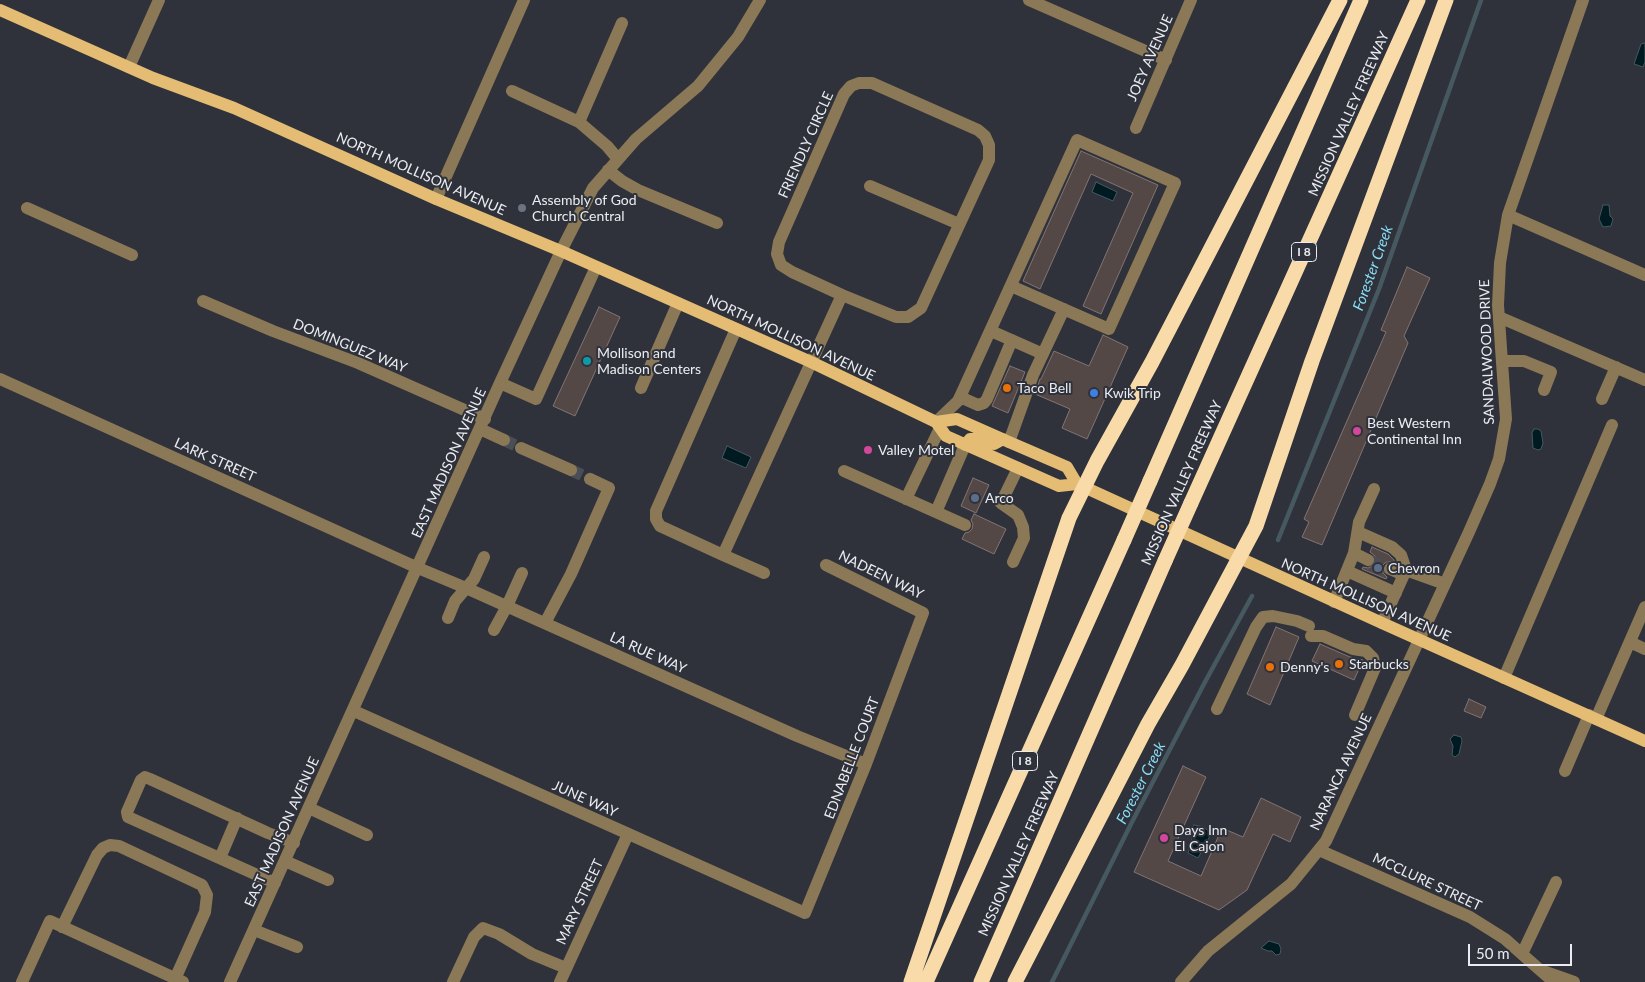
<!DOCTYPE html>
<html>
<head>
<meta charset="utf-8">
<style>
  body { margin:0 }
  #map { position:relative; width:1645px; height:982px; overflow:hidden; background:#2f323a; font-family:Lato,sans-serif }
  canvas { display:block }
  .scale { position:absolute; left:1468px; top:944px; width:104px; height:22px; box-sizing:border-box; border:2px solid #eaecf2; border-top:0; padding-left:6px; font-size:15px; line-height:18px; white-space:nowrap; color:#eaecf2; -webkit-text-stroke:4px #2f323a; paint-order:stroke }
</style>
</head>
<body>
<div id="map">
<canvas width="1645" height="982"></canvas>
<div class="scale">50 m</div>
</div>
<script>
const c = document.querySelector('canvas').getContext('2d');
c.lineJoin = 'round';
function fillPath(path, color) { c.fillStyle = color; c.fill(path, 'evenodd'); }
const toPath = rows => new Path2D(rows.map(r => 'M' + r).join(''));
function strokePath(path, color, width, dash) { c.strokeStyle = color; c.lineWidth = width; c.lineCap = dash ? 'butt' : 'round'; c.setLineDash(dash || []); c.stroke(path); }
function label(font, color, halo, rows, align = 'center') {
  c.font = font + ' Lato,sans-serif'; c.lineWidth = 4; c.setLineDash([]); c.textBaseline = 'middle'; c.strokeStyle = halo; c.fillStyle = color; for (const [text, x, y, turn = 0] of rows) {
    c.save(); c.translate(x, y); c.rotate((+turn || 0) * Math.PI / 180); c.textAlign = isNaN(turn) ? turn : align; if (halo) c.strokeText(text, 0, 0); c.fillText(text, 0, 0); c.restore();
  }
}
const water = toPath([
  [1645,43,1645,62,1643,67,1634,64,1641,44,1645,43],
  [1096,182,1117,192,1113,201,1092,192,1096,182],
  [1603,205,1609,205,1610,216,1613,219,1611,226,1603,227,1599,219,1603,205],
  [1534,429,1538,429,1541,431,1543,443,1541,449,1538,450,1533,448,1532,433,1534,429],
  [727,446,751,457,746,468,722,458,727,446],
  [1454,735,1461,737,1462,741,1459,754,1455,757,1452,755,1453,746,1450,739,1454,735],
  [1194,825,1204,827,1211,834,1198,858,1188,853,1193,834,1191,831,1194,825],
  [1269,941,1279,944,1281,949,1280,954,1276,955,1272,951,1268,951,1261,948,1269,941]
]);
fillPath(water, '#001a21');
strokePath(water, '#465960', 1);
strokePath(toPath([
  [1278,540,1379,289,1481,0],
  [1052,982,1132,822,1205,682,1252,596]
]), '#465960', 4.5);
const building = toPath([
  [1081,151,1158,185,1101,314,1083,306,1133,193,1091,174,1040,289,1023,281,1081,151],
  [1407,267,1430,278,1404,336,1408,343,1322,545,1302,537,1309,522,1304,519,1386,332,1381,330,1407,267],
  [599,307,620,317,575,416,553,406,599,307],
  [1103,335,1128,347,1087,439,1062,428,1070,409,1035,394,1040,379,1041,379,1054,351,1089,366,1103,335],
  [1010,366,1025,372,1008,413,992,406,1010,366],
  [973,478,989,485,976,513,961,506,973,478],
  [974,514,1006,529,994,554,962,539,965,533,969,532,972,529,973,524,971,520,974,514],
  [1372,547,1388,554,1394,560,1394,562,1386,562,1382,566,1383,573,1387,577,1386,579,1362,569,1363,567,1368,568,1372,567,1375,563,1375,556,1370,552,1372,547],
  [1276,627,1299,637,1270,705,1247,694,1276,627],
  [1320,644,1350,657,1363,660,1354,680,1312,661,1320,644],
  [1469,699,1486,707,1481,718,1464,711,1469,699],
  [1183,766,1206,777,1168,861,1201,876,1222,828,1243,837,1261,798,1301,817,1290,842,1273,834,1247,890,1219,910,1134,872,1183,766]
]);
fillPath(building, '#544847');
strokePath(building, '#817473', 1);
strokePath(toPath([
  [504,440,521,448],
  [571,470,590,479],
  [1368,560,1390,569]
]), '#4b4e56', 12, [12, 6]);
strokePath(toPath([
  [1029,0,1166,60],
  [129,67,159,0],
  [859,83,872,83,978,130,985,136,989,145,989,160,921,308,908,317,896,317,842,295,792,272,781,265,777,254,779,242,844,94,851,86,859,83],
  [512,91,579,122],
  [1136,128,1191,0],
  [618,159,607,146,579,122,622,23],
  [608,170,622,181,638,190,717,223],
  [870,186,959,224],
  [436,199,524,0],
  [27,208,132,255],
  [1508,215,1645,275],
  [203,301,273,331,358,363,485,419],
  [1499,317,1645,380],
  [736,329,656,511,656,519,660,526,723,555,842,295],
  [991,331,1043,354],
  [1504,361,1524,361,1551,372,1544,390],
  [0,379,418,568,466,588,797,736,866,764],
  [500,383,536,399,596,267],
  [641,388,678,303],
  [960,397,978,405,984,403,987,399,1012,340],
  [1602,399,1616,367],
  [936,422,958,401,960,397,1077,140,1175,183,1109,329,1011,286],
  [480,429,504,440],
  [1009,442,1033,375,1064,309],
  [521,448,571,470],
  [844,471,965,525],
  [906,499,940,428],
  [936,512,965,445],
  [1358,532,1392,547,1401,555,1406,570],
  [1354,553,1368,560],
  [723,555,764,573],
  [1013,562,1024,538,1023,527,1018,515,1001,503,1018,468],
  [1390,569,1404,575],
  [1347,571,1396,593],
  [1334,602,1354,553,1359,522,1374,489],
  [448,618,455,601,474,579,484,557],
  [545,623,571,574,609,488,590,479],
  [1382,623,1406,570,1445,584],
  [494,630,507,606,522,573],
  [1311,636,1323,636,1353,649,1366,651,1373,658,1375,668,1355,715],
  [1630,642,1645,649],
  [1504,678,1612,425],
  [1217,709,1256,627,1263,617,1273,616,1297,621,1309,626],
  [354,711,805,913,866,764,923,613,826,565],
  [1596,719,1645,607],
  [1565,771,1589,715],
  [309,808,367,835],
  [1319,850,1470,917,1505,939,1540,970],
  [220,858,237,818],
  [285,861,328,880],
  [275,883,128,817,127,812,141,780,145,777,150,779,268,833,294,843],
  [62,927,97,855,103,848,110,845,119,846,202,885,207,895,205,912,175,979],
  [254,930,297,947],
  [1522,954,1556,882],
  [22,982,50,921,183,982],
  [230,982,500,383,561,251,593,188,636,139,698,86,738,37,760,0],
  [453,982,474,937,483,928,499,934,532,954,566,968],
  [560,982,628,834],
  [1181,982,1208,951,1291,884,1326,841,1469,532,1490,484,1499,459,1506,419,1498,305,1500,263,1508,215,1583,0],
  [1554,982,1540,970,1574,982]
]), '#8b7856', 12);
strokePath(toPath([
  [0,10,153,78,234,108,436,199,561,251,811,362,936,422,946,436,1059,486,1077,484,1067,467,1009,442,957,419,936,422],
  [965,445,970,439,978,439,994,444,1003,439],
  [1084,487,1382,623,1645,741]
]), '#e4bc74', 12);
strokePath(toPath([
  [1150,481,1361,0],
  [1191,503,1418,0],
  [911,982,1069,518,1097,461,1152,362,1340,0],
  [926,982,1124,540],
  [981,982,1165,561],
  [1015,982,1148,724,1182,665,1256,526,1312,361,1446,0]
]), '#f8dba9', 15);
strokePath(toPath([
  [1124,540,1150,481],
  [1165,561,1191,503]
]), '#f8dba9', 15);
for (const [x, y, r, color] of [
  [522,208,5,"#6b7280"],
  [587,361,5,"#0f9aa8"],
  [1007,388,5,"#e8710a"],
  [1094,393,5,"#3f7fe0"],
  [1357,431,5,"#d1479c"],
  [868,450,5,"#d1479c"],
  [975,498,5,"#5c6f8a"],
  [1378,568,5,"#5c6f8a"],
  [1339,664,5,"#e8710a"],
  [1270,667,5,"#e8710a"],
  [1164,838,5,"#d1479c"]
]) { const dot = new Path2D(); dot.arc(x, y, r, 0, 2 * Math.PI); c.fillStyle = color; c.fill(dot); strokePath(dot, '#2f323a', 2); }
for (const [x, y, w] of [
  [1304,252,25],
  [1025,761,25]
]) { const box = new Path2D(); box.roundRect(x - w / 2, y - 9.5, w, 19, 4); c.fillStyle = '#2f323a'; c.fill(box); strokePath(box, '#eaecf2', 1); }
label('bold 12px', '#eaecf2', null, [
  ["I 8",1304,252],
  ["I 8",1025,761]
]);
label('14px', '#eaecf2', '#2f323a', [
  ["JOEY AVENUE",1150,58,-66],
  ["MISSION VALLEY FREEWAY",1349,114,-66],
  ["FRIENDLY CIRCLE",806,145,-66],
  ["NORTH MOLLISON AVENUE",421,174,24],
  ["NORTH MOLLISON AVENUE",791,338,25],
  ["DOMINGUEZ WAY",350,346,22],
  ["SANDALWOOD DRIVE",1487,352,-92],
  ["LARK STREET",215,460,24],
  ["EAST MADISON AVENUE",449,463,-66],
  ["MISSION VALLEY FREEWAY",1182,483,-66],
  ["NADEEN WAY",881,575,26],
  ["NORTH MOLLISON AVENUE",1366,600,24],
  ["LA RUE WAY",648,653,24],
  ["EDNABELLE COURT",852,758,-69],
  ["NARANCA AVENUE",1341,772,-65],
  ["JUNE WAY",585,799,24],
  ["EAST MADISON AVENUE",282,832,-66],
  ["MISSION VALLEY FREEWAY",1019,854,-66],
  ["MCCLURE STREET",1427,882,25],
  ["MARY STREET",580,902,-65]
]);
label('14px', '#eaecf2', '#2f323a', [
  ["Assembly of God",532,200],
  ["Church Central",532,216],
  ["Mollison and",597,353],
  ["Madison Centers",597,369],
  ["Taco Bell",1017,388],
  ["Kwik Trip",1104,393],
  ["Best Western",1367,423],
  ["Continental Inn",1367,439],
  ["Valley Motel",878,450],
  ["Arco",985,498],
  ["Chevron",1388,568],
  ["Starbucks",1349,664],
  ["Denny's",1280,667],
  ["Days Inn",1174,830],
  ["El Cajon",1174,846]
], 'left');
label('italic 15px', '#89dff8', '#2f323a', [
  ["Forester Creek",1373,268,-70],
  ["Forester Creek",1141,783,-63]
]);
</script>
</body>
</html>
